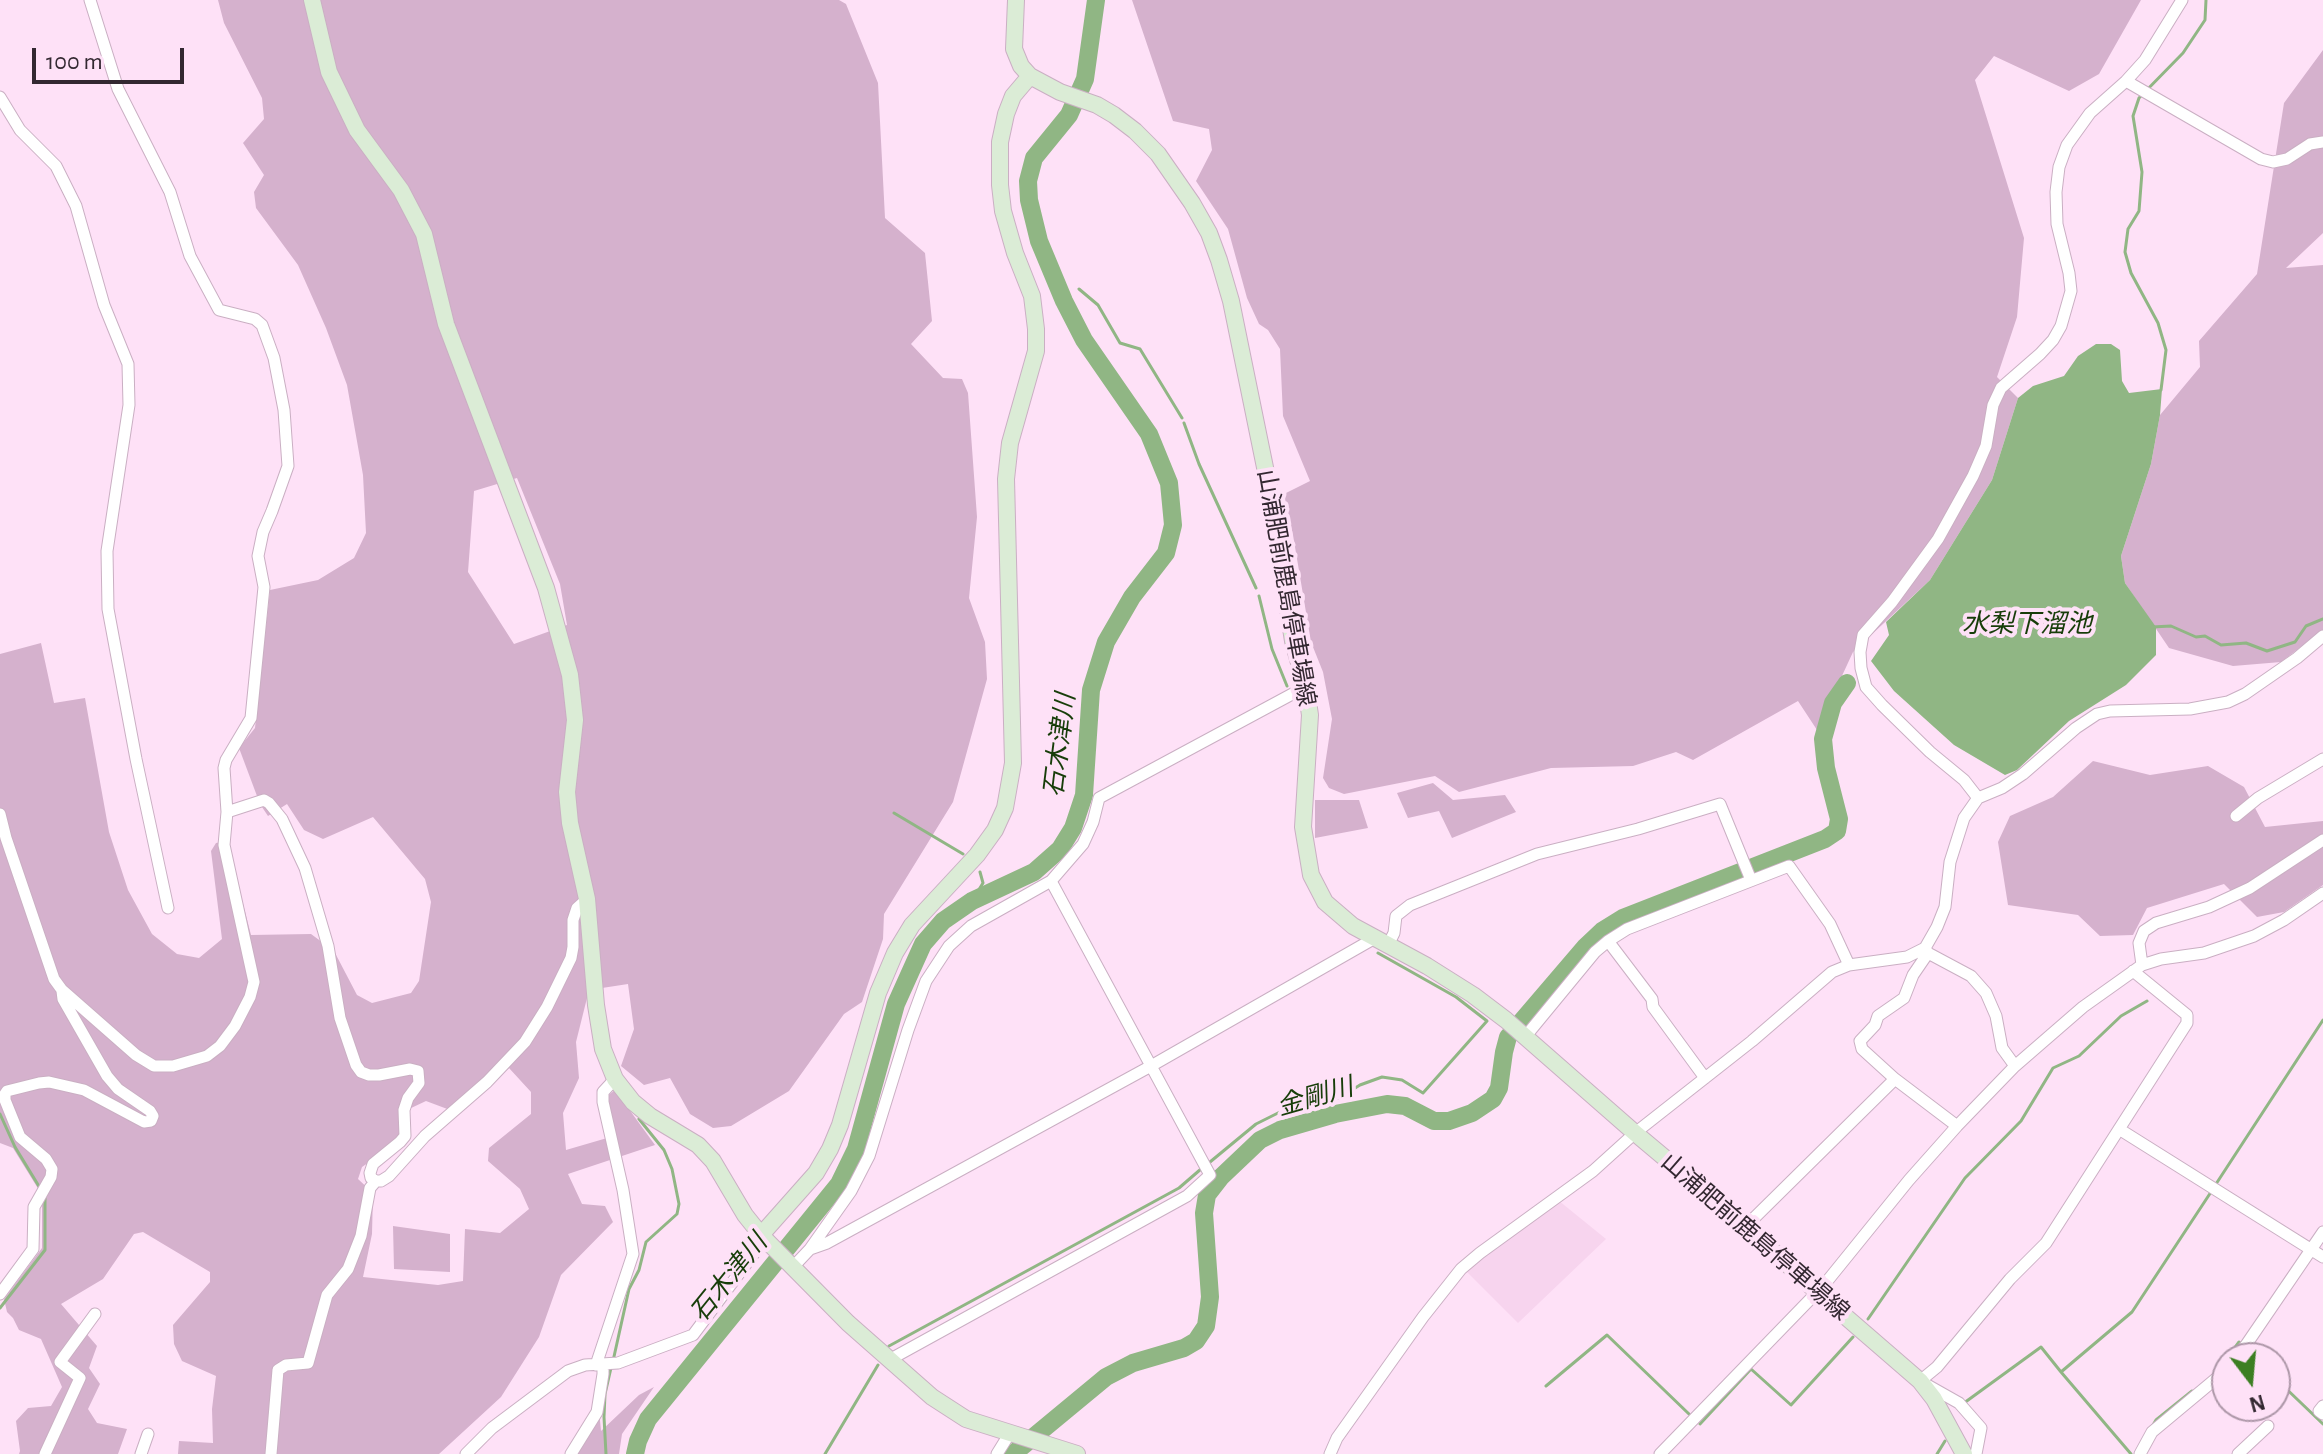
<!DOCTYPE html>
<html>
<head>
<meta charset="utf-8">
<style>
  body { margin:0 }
  #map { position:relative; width:2323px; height:1454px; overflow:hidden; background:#fee1f7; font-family:"Alegreya Sans",sans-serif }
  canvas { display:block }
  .north { position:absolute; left:2211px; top:1342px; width:80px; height:80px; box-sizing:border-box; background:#fee1f7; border:2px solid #ad97a8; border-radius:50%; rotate:164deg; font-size:22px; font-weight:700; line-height:32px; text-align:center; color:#332831 }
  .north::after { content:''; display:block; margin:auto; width:28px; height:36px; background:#3c7f22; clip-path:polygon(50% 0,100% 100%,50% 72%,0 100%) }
  .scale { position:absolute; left:32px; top:48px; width:152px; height:36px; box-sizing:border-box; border:4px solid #332831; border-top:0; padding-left:10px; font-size:24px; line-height:28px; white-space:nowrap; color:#332831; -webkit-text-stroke:6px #fee1f7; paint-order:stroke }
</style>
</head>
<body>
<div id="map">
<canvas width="2323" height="1454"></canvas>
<div class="north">N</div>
<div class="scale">100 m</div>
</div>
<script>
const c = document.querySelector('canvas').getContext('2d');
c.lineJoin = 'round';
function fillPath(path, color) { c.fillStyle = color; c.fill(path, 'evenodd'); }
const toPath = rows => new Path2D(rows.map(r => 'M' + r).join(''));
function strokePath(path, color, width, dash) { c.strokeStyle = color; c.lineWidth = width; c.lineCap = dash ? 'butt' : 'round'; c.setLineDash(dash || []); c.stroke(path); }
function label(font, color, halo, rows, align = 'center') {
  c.font = font + ' "Alegreya Sans","Noto Sans JP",sans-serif'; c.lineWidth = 8; c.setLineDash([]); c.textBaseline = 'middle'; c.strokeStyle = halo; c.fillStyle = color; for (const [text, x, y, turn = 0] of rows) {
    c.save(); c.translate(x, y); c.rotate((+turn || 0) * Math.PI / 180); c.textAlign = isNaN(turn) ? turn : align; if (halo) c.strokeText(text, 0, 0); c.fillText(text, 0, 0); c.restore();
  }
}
fillPath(toPath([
  [1553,1196,1606,1239,1518,1323,1460,1265]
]), '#f7d4ee');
fillPath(toPath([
  [218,0,839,0,846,4,878,83,885,218,925,253,932,321,911,344,943,378,962,379,968,393,977,517,969,598,985,642,987,679,953,802,884,914,883,939,862,1002,844,1014,789,1091,731,1126,713,1128,690,1114,670,1078,644,1085,621,1066,634,1029,628,984,589,990,576,1042,579,1078,563,1113,566,1150,614,1136,605,1098,615,1090,655,1145,568,1174,582,1204,605,1206,613,1222,561,1275,539,1337,501,1397,439,1454,178,1454,179,1441,213,1443,212,1409,216,1376,182,1361,174,1344,173,1325,210,1282,210,1272,143,1232,134,1234,103,1279,61,1304,97,1346,89,1368,100,1384,88,1409,97,1423,127,1429,118,1454,19,1454,20,1451,16,1421,28,1408,51,1406,62,1387,41,1339,19,1330,13,1318,7,1312,4,1299,42,1248,42,1195,13,1148,0,1143,0,654,41,643,54,703,85,698,109,832,128,890,152,934,177,954,199,958,222,939,211,851,216,843,227,841,251,935,311,934,334,951,357,995,372,1003,411,993,419,981,431,902,425,879,373,817,323,839,304,830,287,804,268,816,260,804,239,748,255,728,270,590,318,580,354,558,366,533,363,475,347,385,326,328,298,265,256,208,254,192,264,175,243,143,264,119,262,98,224,23],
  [517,478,560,584,567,625,514,644,468,572,474,491],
  [509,1068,531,1092,531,1114,489,1148,488,1161,520,1189,529,1209,500,1233,465,1229,463,1281,438,1285,363,1277,372,1234,373,1193,358,1179,362,1167,407,1136,409,1109,426,1101,458,1113],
  [1132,0,2141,0,2099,74,2069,91,1994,56,1975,80,2024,238,2017,317,1997,377,2018,398,1992,480,1930,580,1853,652,1817,730,1798,701,1693,760,1676,752,1633,766,1551,768,1459,792,1435,776,1344,794,1329,788,1323,778,1332,719,1323,672,1311,642,1293,535,1284,494,1310,481,1283,416,1280,349,1268,330,1259,324,1247,298,1228,229,1196,181,1212,150,1209,129,1173,121],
  [2323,50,2323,233,2286,268,2323,265,2323,630,2281,662,2233,666,2169,648,2125,583,2121,556,2151,464,2160,415,2200,367,2199,341,2257,274,2284,103],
  [2093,761,2150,775,2208,766,2244,787,2265,827,2323,821,2323,885,2284,912,2257,917,2224,884,2147,908,2133,935,2100,936,2078,915,2008,905,1998,842,2010,816,2053,797],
  [1433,783,1453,800,1505,795,1516,812,1452,838,1439,811,1408,818,1397,793],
  [1315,800,1359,800,1368,828,1315,838],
  [393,1226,450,1234,450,1272,394,1269],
  [654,1387,622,1434,619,1454,573,1454,599,1410,601,1431,639,1395]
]), '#d5b1cd');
fillPath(toPath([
  [2096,344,2111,344,2120,350,2122,381,2129,393,2162,389,2160,415,2151,464,2121,556,2125,583,2156,627,2156,655,2126,685,2069,721,2017,770,2005,775,1954,745,1894,691,1871,661,1889,635,1886,622,1930,580,1992,480,2018,398,2033,386,2064,376,2078,356]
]), '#90b684');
strokePath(toPath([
  [1079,289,1098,305,1120,343,1140,349,1182,418],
  [2161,390,2166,350,2158,323,2131,273,2125,252,2128,229,2139,211,2142,172,2133,116,2139,98,2183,53,2205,20,2206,0],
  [1184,423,1199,464,1256,588],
  [1259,596,1272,649,1287,686],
  [2152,627,2171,626,2196,637,2205,636,2221,645,2246,643,2267,651,2295,642,2306,626,2323,619],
  [894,813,963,854],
  [972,901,983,883,980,872],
  [0,1114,15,1147,40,1188],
  [1210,1162,1256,1124,1278,1113,1339,1098,1360,1085,1382,1077,1402,1080,1423,1093,1487,1021,1456,997,1378,953],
  [2216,1184,2323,1020],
  [0,1308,45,1250,45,1198],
  [1868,1319,1965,1178,2021,1121,2053,1068,2079,1056,2121,1016,2147,1001],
  [889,1346,1179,1188,1201,1169],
  [2246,1349,2255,1358],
  [613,1361,629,1289,639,1270,646,1242,677,1214,679,1204,672,1169,664,1150,639,1119],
  [2222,1365,2239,1342,2241,1344],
  [2061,1372,2131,1454],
  [2275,1378,2323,1424],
  [1546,1386,1607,1335,1689,1414],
  [1964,1403,2041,1347,2061,1372,2132,1312,2211,1192],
  [1700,1424,1751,1369,1791,1405,1853,1337],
  [2153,1425,2156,1420,2192,1391],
  [606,1454,604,1417,605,1394,611,1368],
  [825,1454,878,1365],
  [1937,1454,1945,1441]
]), '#90b684', 3);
strokePath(toPath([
  [635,1454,638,1441,648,1419,839,1184,856,1149,896,1004,923,944,943,921,972,901,1034,872,1060,849,1073,828,1084,795,1091,690,1106,642,1132,597,1166,553,1173,525,1169,483,1149,434,1084,340,1064,301,1039,241,1029,200,1028,181,1034,158,1069,115,1085,79,1096,0],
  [1013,1454,1106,1377,1133,1363,1184,1348,1196,1341,1206,1326,1210,1297,1204,1213,1207,1195,1221,1177,1260,1140,1280,1130,1335,1114,1387,1104,1405,1106,1434,1121,1449,1121,1472,1113,1493,1099,1499,1088,1504,1052,1508,1037,1585,947,1602,931,1623,918,1825,839,1837,831,1839,819,1826,768,1823,739,1833,703,1847,683]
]), '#90b684', 18);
const street = toPath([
  [2126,81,2261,159,2273,162,2287,159,2310,144,2323,142],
  [0,97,20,130,56,166,76,206,104,305,128,364,129,405,107,551,108,609,136,759,168,908],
  [1978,798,1964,780,1930,752,1882,705,1866,687,1861,668,1860,652,1863,635,1892,602,1938,539,1973,476,1986,446,1993,405,2001,388,2040,354,2053,340,2061,326,2071,291,2069,273,2057,224,2056,192,2059,167,2067,145,2090,113,2126,81,2145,60,2182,0],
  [227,812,264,800,269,803,282,819,305,868,328,946,340,1018,356,1065,361,1072,369,1075,379,1075,410,1069,418,1071,419,1083,408,1098,404,1110,405,1136,400,1142,373,1164,370,1173,371,1178,376,1181],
  [0,814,6,838,54,979,62,990,136,1055,154,1066,173,1066,207,1056,220,1046,235,1026,250,997,254,982,224,845,227,812,224,768,226,760,251,718,264,587,258,556,263,532,272,511,288,466,284,410,274,358,262,325,255,319,219,310,190,256,170,192,118,89,90,0],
  [2236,816,2258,798,2323,759],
  [1608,941,1652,999,1653,1007,1705,1078],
  [1388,945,1394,933,1396,916,1410,905,1537,854,1638,829,1720,804,1751,880],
  [1925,948,1928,953,1913,975,1904,998,1878,1016,1875,1025,1860,1041,1862,1049,1895,1079,1957,1126],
  [1928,953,1971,976,1986,993,1996,1016,2002,1048,2015,1066],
  [2142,965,2139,943,2144,931,2156,923,2209,907,2250,888,2323,840],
  [1525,1037,1595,952,1608,941,1627,929,1789,866,1830,924,1849,965],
  [2119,1129,2323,1257],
  [1746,1226,1895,1079],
  [810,1249,851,1191,869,1156,908,1030,926,981,949,946,971,926,1051,881,1083,844,1093,822,1099,798,1296,692,1306,688],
  [793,1267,810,1249,827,1243,1151,1066,1375,938],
  [0,1294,33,1249,34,1207,51,1177,52,1169,46,1159,20,1137,5,1100,5,1094,7,1091,39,1083,49,1082,84,1090,144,1122,151,1121,153,1116,150,1111,118,1089,107,1076,63,999,62,991],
  [2235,1358,2246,1345,2323,1232],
  [889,1360,1187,1196,1210,1175,1051,881],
  [596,1365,633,1254,623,1190,603,1102,603,1092,615,1079],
  [2323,1406,2319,1411,2323,1414],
  [45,1454,80,1378,60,1362,95,1314],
  [141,1454,148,1434],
  [271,1454,278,1370,286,1365,308,1363,327,1295,348,1269,361,1236,370,1188,376,1181,381,1181,389,1176,425,1136,487,1082,525,1042,547,1007,571,958,573,947,573,920,577,908,587,899],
  [466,1454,492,1428,568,1371,585,1365,618,1363,693,1335,755,1252,761,1235],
  [571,1454,597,1412,603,1374,603,1365],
  [997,1454,1010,1433],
  [1330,1454,1337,1438,1423,1317,1461,1269,1480,1253,1593,1171,1635,1133,1752,1041,1832,972,1849,965,1907,957,1925,948,1937,927,1945,907,1950,862,1964,818,1978,798,2002,788,2023,774,2076,728,2097,714,2110,711,2190,709,2228,702,2245,694,2297,658,2323,636],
  [1660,1454,1824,1285,1909,1180,1957,1126,2015,1066,2083,1007,2142,965,2161,959,2204,953,2254,936,2284,920,2323,893],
  [1976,1454,1981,1428,1959,1403,1920,1381,1937,1367,2010,1279,2046,1243,2187,1023,2187,1015,2133,971],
  [2140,1454,2152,1432,2218,1377,2227,1367],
  [2238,1454,2268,1426]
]);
const secondary = toPath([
  [312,0,329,72,357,130,401,190,424,234,446,324,546,588,570,675,575,720,567,792,570,823,587,899,596,1005,603,1049,615,1079,633,1102,650,1116,698,1145,713,1161,745,1215,761,1235,848,1323,932,1397,966,1419,1077,1454],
  [1016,0,1014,49,1021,66,1030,76,1060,92,1097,105,1114,115,1135,131,1158,154,1192,203,1209,233,1219,260,1231,301,1269,487,1293,641,1306,688,1310,715,1303,827,1311,875,1325,902,1353,926,1427,966,1473,995,1506,1020,1635,1133,1746,1226,1816,1291,1920,1381,1934,1399,1964,1454],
  [761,1235,816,1173,830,1149,840,1125,878,993,895,953,912,925,977,855,995,830,1005,808,1013,763,1006,479,1010,443,1036,351,1036,329,1032,296,1015,253,1003,211,1000,185,1000,142,1006,114,1013,96,1030,76]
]);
strokePath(street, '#caafc3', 13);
strokePath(secondary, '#caafc3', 18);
strokePath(street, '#fff', 11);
strokePath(secondary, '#dbecd6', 16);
label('24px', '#332831', '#fee1f7', [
  ["山浦肥前鹿島停車場線",1286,588,80],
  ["山浦肥前鹿島停車場線",1755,1237,41]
]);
label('italic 26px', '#173d09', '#fee1f7', [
  ["水梨下溜池",2027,624],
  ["石木津川",1060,745,-83],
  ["金剛川",1315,1097,-16],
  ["石木津川",729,1278,-51]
]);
</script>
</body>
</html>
